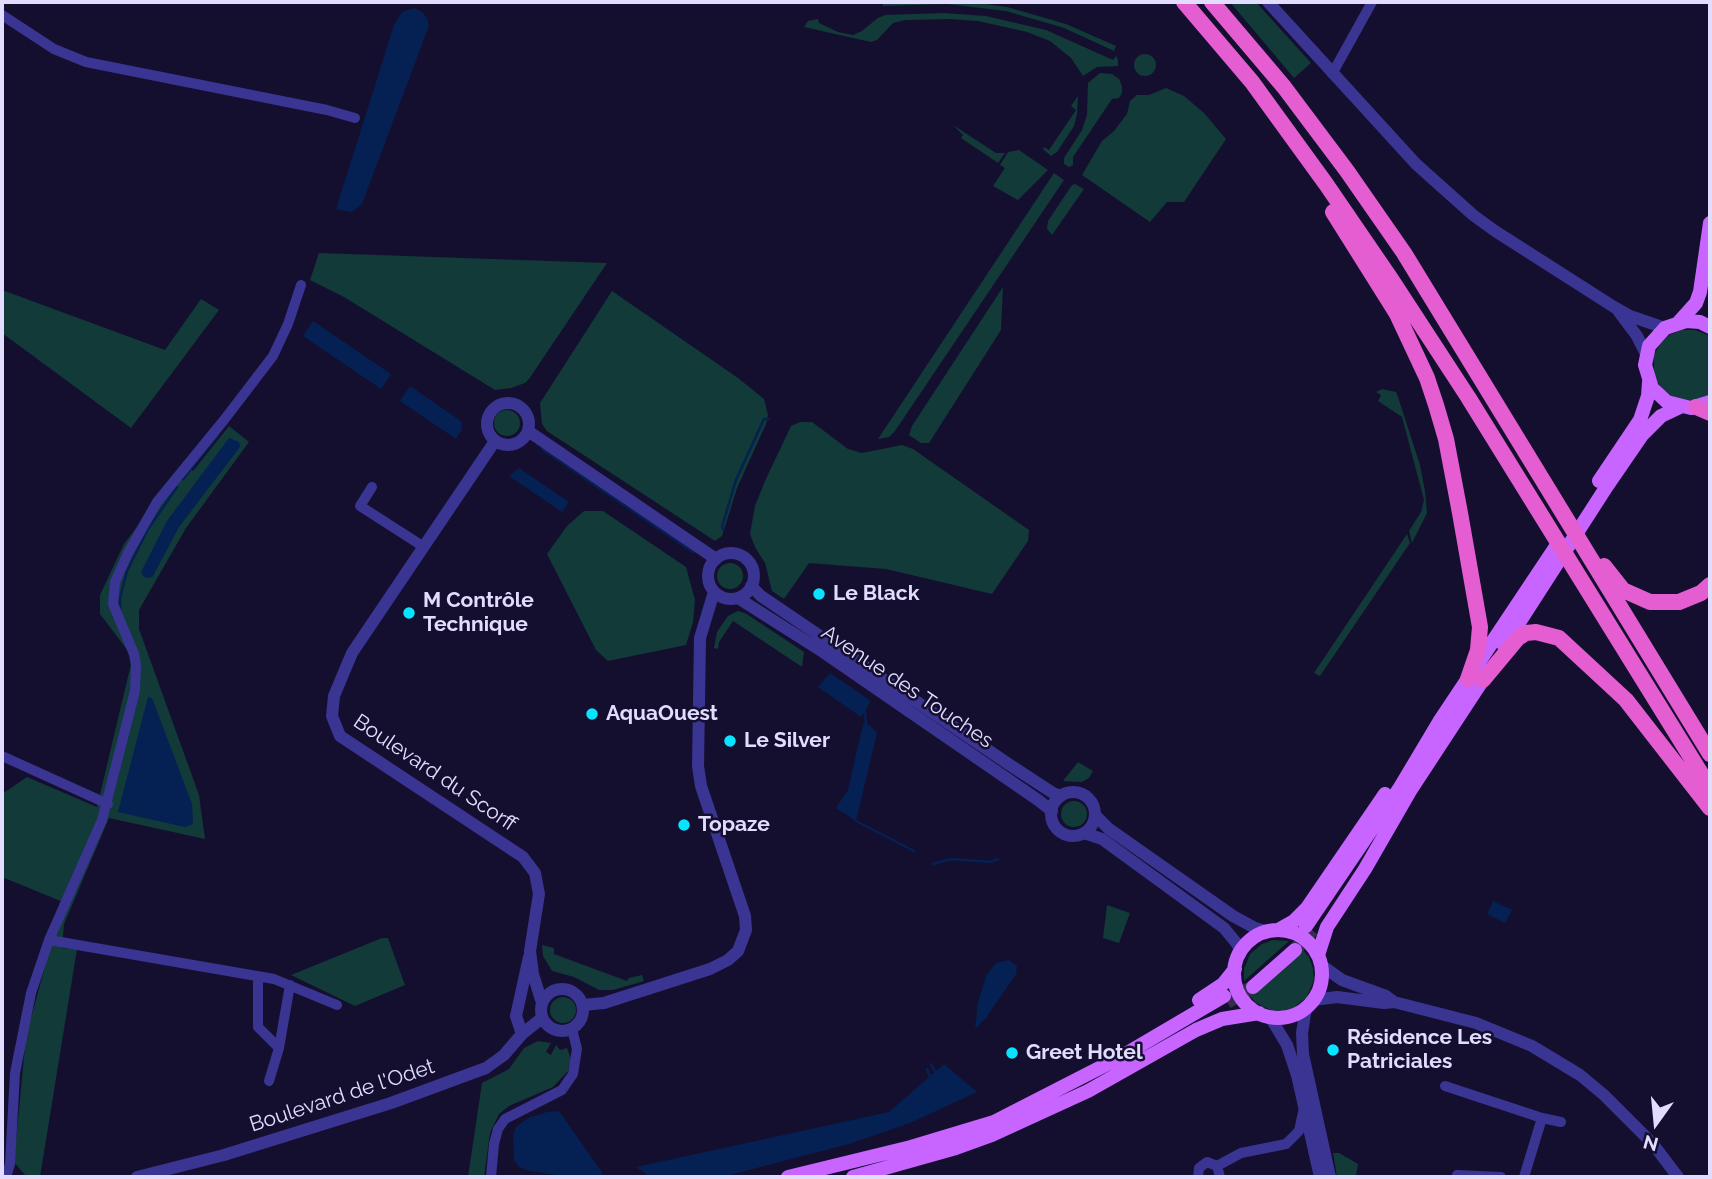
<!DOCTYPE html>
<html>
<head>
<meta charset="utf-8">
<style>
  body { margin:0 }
  #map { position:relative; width:1712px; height:1179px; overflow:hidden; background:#150f2f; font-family:Raleway,sans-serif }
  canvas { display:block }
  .frame { position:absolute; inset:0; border:4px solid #e2ddff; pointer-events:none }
  .north { position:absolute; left:1621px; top:1088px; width:70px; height:70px; -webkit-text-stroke:5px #150f2f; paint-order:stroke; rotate:195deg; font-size:19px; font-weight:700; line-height:28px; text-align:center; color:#e2ddff }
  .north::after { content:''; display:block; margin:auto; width:24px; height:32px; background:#e2ddff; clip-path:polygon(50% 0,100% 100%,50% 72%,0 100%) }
</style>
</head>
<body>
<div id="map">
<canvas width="1712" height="1179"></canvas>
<div class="frame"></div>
<div class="north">N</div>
</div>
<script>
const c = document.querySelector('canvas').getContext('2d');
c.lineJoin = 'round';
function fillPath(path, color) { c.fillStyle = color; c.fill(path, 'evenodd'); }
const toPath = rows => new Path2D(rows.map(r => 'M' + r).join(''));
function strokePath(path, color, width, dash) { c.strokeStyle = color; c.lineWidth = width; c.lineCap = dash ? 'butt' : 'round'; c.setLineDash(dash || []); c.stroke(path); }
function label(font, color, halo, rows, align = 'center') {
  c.font = font + ' Raleway,sans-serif'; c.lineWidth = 5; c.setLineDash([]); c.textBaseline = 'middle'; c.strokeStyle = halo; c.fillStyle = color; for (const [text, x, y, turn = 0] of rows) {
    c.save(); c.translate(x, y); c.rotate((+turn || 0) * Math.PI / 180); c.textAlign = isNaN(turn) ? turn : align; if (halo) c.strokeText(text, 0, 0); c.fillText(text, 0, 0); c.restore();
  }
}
fillPath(toPath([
  [883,2,971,2,1007,7,1066,24,1116,46,1114,51,1064,28,1006,11,947,4,883,6],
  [1230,2,1256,2,1311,63,1294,78],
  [944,13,986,16,1046,30,1113,60,1116,56,1118,60,1118,66,1097,67,1083,76,1071,58,1050,41,1027,32,978,21,949,19,905,20,893,23,877,40,871,42,804,27,808,21,818,19,819,23,838,32,853,35,862,31,878,18,885,15],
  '1134 65a11 11 0 1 1 22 0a11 11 0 1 1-22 0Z',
  [1100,73,1112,74,1119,79,1122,86,1122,93,1119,98,1112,99,1073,157,1073,165,1069,167,1064,164,1064,158,1082,130,1087,115,1088,83],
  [1166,88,1184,96,1204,113,1226,139,1184,202,1167,202,1150,222,1082,175,1102,141,1114,131,1127,114,1130,101,1137,95,1149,95],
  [1078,96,1077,114,1074,126,1057,152,1051,156,1043,149,1044,147,1049,150,1076,110,1071,106],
  [953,125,996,153,1005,153,998,163,961,138,963,135],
  [1019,150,1048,170,1018,200,993,186,1005,168,1000,165,1008,152],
  [1054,173,1064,180,895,431,889,437,878,439],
  [1075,184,1084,189,1052,235,1047,229,1048,221,1072,185],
  [319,253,607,263,529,379,525,383,511,388,495,390,344,297,310,280],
  [1003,287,1001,330,929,443,921,443,909,435,912,426],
  [2,290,165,350,201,299,219,310,131,428,2,333],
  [612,291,738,378,764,399,768,415,766,424,737,488,722,536,715,541,547,431,542,424,540,403],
  [1682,330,1695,330,1710,336,1710,395,1693,401,1670,396,1661,389,1654,373,1654,355,1660,344,1669,335],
  [1382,389,1396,392,1398,397,1420,465,1425,491,1427,513,1412,543,1409,531,1421,512,1424,500,1402,417,1378,401,1381,395,1376,392],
  '494 423a13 13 0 1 1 26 0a13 13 0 1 1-26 0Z',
  [800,422,812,422,848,449,862,453,902,445,913,449,1029,530,1028,541,992,594,886,569,809,563,784,599,772,591,765,563,755,547,750,534,755,506,765,481,791,426],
  [229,426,249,442,186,528,139,610,139,629,199,795,205,839,109,818,64,924,62,948,77,949,40,1177,31,1177,25,1175,14,1162,26,1036,63,902,2,877,2,794,27,777,97,807,131,664,128,651,100,614,100,595,124,544,184,464,193,471],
  [584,511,603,511,686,567,695,600,693,622,686,645,608,661,596,650,547,554,567,526],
  [1407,534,1410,543,1320,676,1314,673],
  '717 576a13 13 0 1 1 26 0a13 13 0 1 1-26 0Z',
  [738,611,745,613,804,652,802,667,733,621,719,642,718,649,714,648,717,632,728,616],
  [1078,762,1093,771,1089,778,1082,782,1063,781],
  '1061 814a13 13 0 1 1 26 0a13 13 0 1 1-26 0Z',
  [1107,905,1130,913,1119,943,1103,938],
  [382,938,388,938,405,985,355,1006,291,975],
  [1273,940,1289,941,1244,981,1244,969,1250,954,1262,944],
  [542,945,554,948,554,954,627,981,629,978,642,975,644,981,613,990,599,990,574,977,552,971,543,956],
  [1302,949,1309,957,1313,968,1314,980,1307,997,1293,1008,1281,1011,1270,1010,1256,1003,1249,995,1273,978],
  '550 1010a13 13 0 1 1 26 0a13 13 0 1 1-26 0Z',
  [538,1041,551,1043,546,1052,551,1055,556,1045,560,1050,567,1048,571,1059,568,1071,553,1087,509,1106,499,1114,490,1133,484,1177,468,1177,482,1083,509,1069,524,1048],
  [1333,1153,1339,1153,1358,1164,1356,1176,1365,1175,1364,1177,1337,1177]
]), '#113a39');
fillPath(toPath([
  [414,8,422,12,427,18,429,26,362,204,352,212,336,209,394,25,402,12],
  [313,321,391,374,381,389,303,336],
  [410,386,461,421,462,429,456,439,400,401],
  [229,438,239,442,240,447,179,527,153,576,149,578,144,577,141,572,167,521],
  [519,468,569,502,562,512,509,476],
  [830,673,871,701,861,717,818,687],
  [148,697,152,698,192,804,193,824,185,827,118,812],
  [863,724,869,725,877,733,856,821,836,808,848,790],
  [1493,901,1512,910,1505,923,1487,914],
  [1009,960,1017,966,1016,974,986,1018,975,1029,978,1002,987,974,996,963],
  [944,1064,977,1092,910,1123,849,1144,722,1177,650,1177,636,1167,889,1112],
  [559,1111,601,1171,602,1177,571,1177,530,1171,519,1167,514,1160,513,1135,516,1127,528,1118,547,1112]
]), '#052052');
strokePath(toPath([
  [542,449,693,552],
  [183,479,218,435],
  [724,530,722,527,736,480,764,419,769,419],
  [120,609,120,598,127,571,148,529,177,487],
  [865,711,866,725],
  [856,821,914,851],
  [933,864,951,859,991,862,998,859],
  [931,1064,935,1072],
  [927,1069,930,1077]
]), '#052052', 2.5);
strokePath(toPath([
  [1295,950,1312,930],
  [1227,1002,1253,987]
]), '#342e4e', 14, [14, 7]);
strokePath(toPath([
  [2,15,54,49,86,62,327,110,355,118],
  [1332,74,1372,2],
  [372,487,360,506,424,547],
  [2,756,108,804],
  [49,940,274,979,337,1005],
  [258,976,258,1027,279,1048],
  [269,1081,279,1048,290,985],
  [1445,1086,1542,1118],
  [1217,1166,1241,1153,1286,1144,1299,1131,1303,1112],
  [1457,1175,1501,1177],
  [6,1177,10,1164,15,1073,31,993,49,940,102,820,135,691,136,665,134,654,113,604,115,582,128,553,157,502,224,420,273,356,288,324,301,285],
  [491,1177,494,1144,498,1129,505,1119,562,1090,573,1074,577,1049,572,1029],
  [1198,1177,1199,1168,1207,1162,1217,1166,1220,1177],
  [1524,1177,1542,1118,1561,1122]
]), '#3a3593', 10);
strokePath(toPath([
  [1268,2,1416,164,1473,215,1495,231,1614,307,1630,316,1665,328],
  [1619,312,1637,336,1646,354],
  '487 424a21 21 0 1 1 42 0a21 21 0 1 1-42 0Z',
  [528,431,716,559],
  [495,441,352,653,334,696,332,716,340,736,523,857,535,873,539,894,530,951,533,974,542,1003],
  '708 576a23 23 0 1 1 46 0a23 23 0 1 1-46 0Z',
  [751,586,761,596,1010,765,1053,793,1061,796],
  [738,598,823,652,1038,800,1052,811],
  '1051 814a22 22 0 1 1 44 0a22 22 0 1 1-44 0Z',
  [1095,815,1109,829,1233,916,1255,928,1268,932],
  [1084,833,1102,839,1224,928,1238,945,1240,954],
  [1321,965,1342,980,1386,996,1394,1002],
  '541 1010a21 21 0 1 1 42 0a21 21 0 1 1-42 0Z',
  [1313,1000,1337,997,1384,1003,1394,1002,1476,1023,1532,1046,1580,1075,1604,1095,1653,1144,1678,1177],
  [583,1005,604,1003,710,969,728,960,738,951,746,930,745,916,701,786,698,766,700,638,714,592],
  [1306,1008,1302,1033,1303,1054,1330,1177],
  [1270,1017,1287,1045,1297,1075,1320,1177],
  [522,1034,516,1016,529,957],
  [137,1177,224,1155,391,1103,486,1068,504,1055,522,1034,542,1018]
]), '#3a3593', 12);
strokePath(toPath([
  [1679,322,1696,303,1700,292,1710,223],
  [1710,327,1700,322,1686,321,1665,328,1649,346,1645,365,1652,388,1667,402,1691,408,1710,402],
  [1599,481,1640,420,1648,396,1649,382],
  [1504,646,1607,486,1642,435,1661,416,1680,407],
  [1306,926,1399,789,1439,722,1557,545],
  [1278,930,1294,921,1307,908,1385,794],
  '1234 974a44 44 0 1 1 88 0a44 44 0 1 1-88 0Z',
  [1318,955,1327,927,1365,869,1410,791,1488,672],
  [1253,987,1295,950],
  [1199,1000,1223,984,1235,969],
  [788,1177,911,1147,994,1122,1117,1059,1224,996],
  [853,1177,956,1148,992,1135,1088,1091,1196,1030,1222,1019,1259,1013]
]), '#c864ff', 14);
strokePath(toPath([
  [1184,2,1252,82,1326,184,1391,279,1468,397,1710,788],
  [1212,2,1284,87,1347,171,1404,253,1710,754],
  [1333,212,1397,314,1427,378,1436,405,1446,439,1460,513,1480,627,1478,650,1468,679],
  [1696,407,1710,413],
  [1604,566,1623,590,1650,602,1679,602,1701,593,1710,585],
  [1483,680,1518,638,1526,633,1536,632,1559,638,1626,700,1710,808]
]), '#e45ed2', 16);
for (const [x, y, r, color] of [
  [819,594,7,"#09e3ff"],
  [409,613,7,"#09e3ff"],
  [592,714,7,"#09e3ff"],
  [730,741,7,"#09e3ff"],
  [684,825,7,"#09e3ff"],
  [1333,1050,7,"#09e3ff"],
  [1012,1053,7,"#09e3ff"]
]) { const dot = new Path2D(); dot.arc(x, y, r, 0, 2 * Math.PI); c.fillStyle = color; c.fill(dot); strokePath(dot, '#150f2f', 2.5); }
label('bold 21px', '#e2ddff', '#150f2f', [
  ["Le Black",833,594],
  ["M Contrôle",423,601],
  ["Technique",423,625],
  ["AquaOuest",606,714],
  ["Le Silver",744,741],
  ["Topaze",698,825],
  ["Résidence Les",1347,1038],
  ["Patriciales",1347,1062],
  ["Greet Hotel",1026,1053]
], 'left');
label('21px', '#e2ddff', '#150f2f', [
  ["Avenue des Touches",907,687,34],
  ["Boulevard du Scorff",435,773,34],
  ["Boulevard de l'Odet",342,1096,-18]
]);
</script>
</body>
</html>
